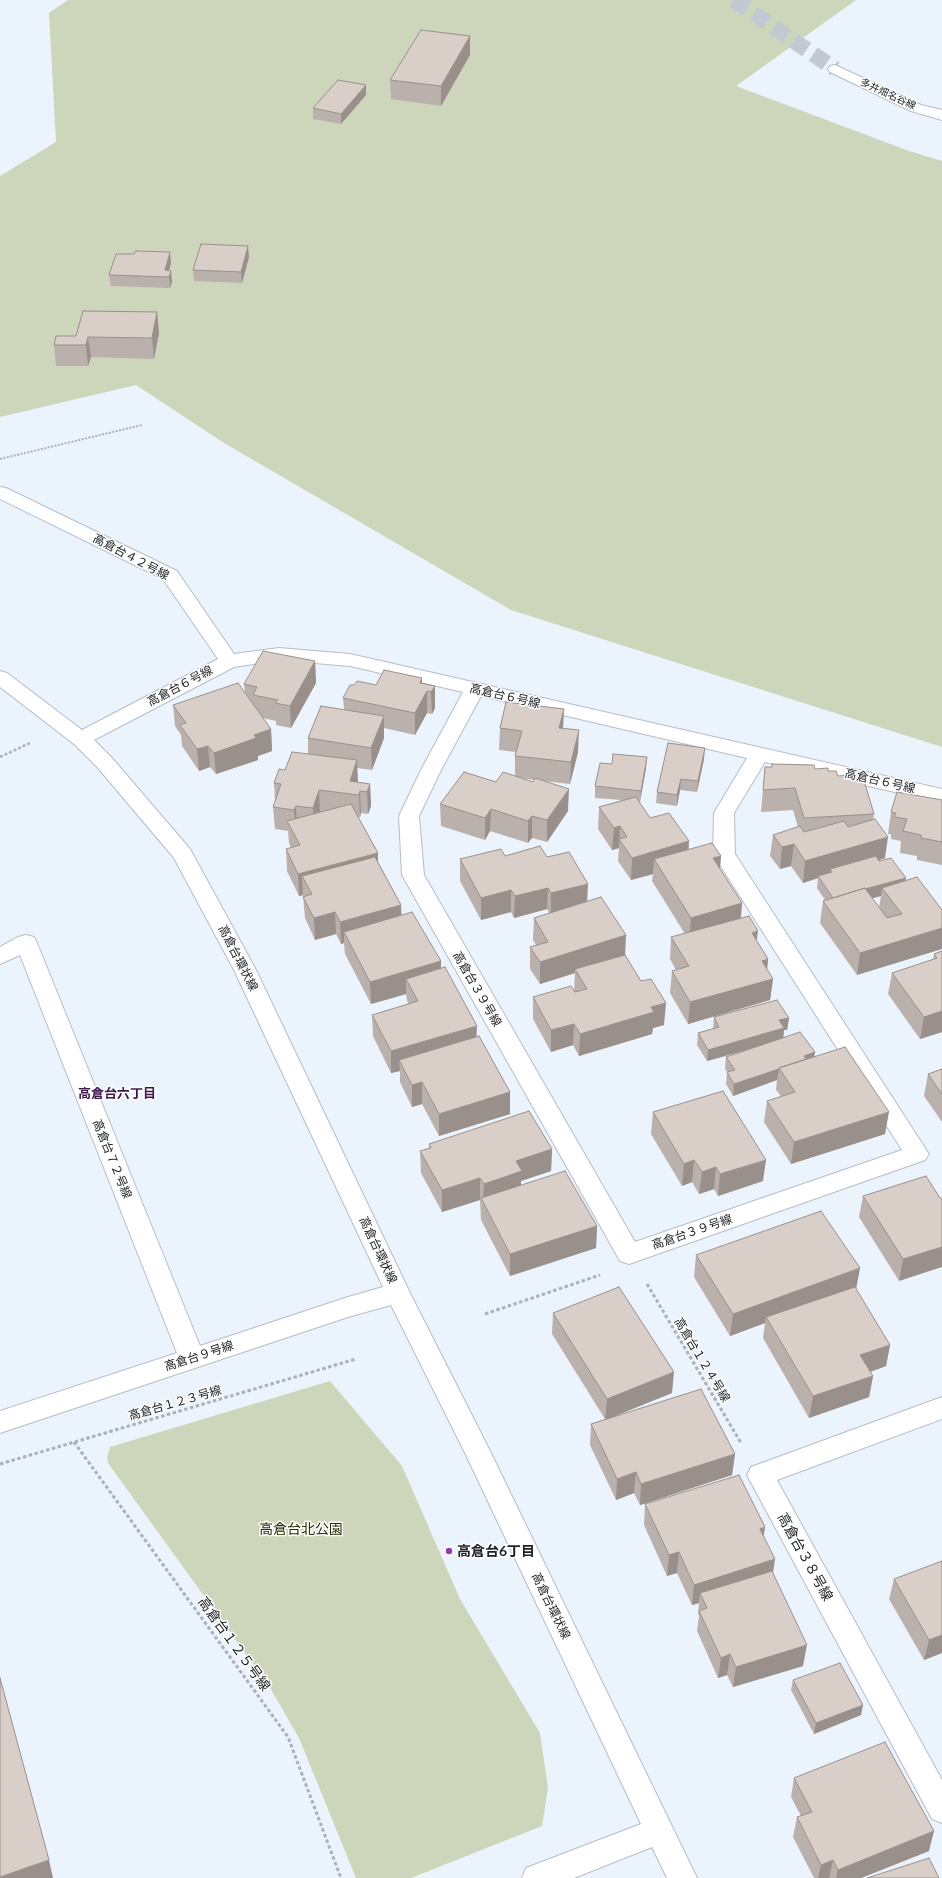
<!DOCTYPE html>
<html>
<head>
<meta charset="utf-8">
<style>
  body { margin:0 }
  canvas { display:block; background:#ebf3fd }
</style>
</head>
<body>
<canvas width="942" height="1878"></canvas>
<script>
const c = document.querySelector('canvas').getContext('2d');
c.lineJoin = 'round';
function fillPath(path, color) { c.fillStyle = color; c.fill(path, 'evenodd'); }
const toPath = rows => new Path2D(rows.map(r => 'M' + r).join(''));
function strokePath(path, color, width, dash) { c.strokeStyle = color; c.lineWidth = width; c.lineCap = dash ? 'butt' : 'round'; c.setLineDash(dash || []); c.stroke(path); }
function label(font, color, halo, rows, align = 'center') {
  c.font = font + ' Lato,"Noto Sans JP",sans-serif'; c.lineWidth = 3; c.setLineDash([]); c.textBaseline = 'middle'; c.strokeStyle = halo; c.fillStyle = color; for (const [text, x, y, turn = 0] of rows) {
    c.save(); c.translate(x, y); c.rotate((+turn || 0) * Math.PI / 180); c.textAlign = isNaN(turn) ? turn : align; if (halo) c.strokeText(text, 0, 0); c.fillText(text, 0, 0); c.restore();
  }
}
fillPath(toPath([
  [68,0,856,0,736,86,909,151,942,161,942,747,511,610,224,443,136,385,0,417,0,176,56,142,49,13],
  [330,1381,402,1466,460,1599,540,1733,548,1788,542,1826,411,1878,356,1878,299,1738,269,1686,108,1463,107,1458,110,1447]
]), '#cdd6ba');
strokePath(toPath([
  [734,0,835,69]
]), '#c2c9d2', 16, [16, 8]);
const minor = toPath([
  [835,65,921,105,942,110,942,120,911,111,830,72,828,69,830,66,835,65],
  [0,487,6,488,177,571,234,654,279,648,350,654,942,789,942,803,765,762,734,813,735,854,925,1148,929,1154,925,1160,629,1264,620,1261,402,875,399,816,421,770,463,692,350,666,279,660,234,667,94,740,112,758,190,849,256,970,410,1293,490,1451,697,1878,667,1878,652,1847,574,1878,522,1878,526,1868,641,1824,465,1453,391,1305,348,1317,0,1433,0,1411,177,1353,20,955,0,964,0,947,18,937,26,935,34,937,37,943,200,1346,348,1297,383,1287,234,970,174,858,98,768,74,744,0,687,0,671,7,673,82,730,218,659,163,579,0,499,0,487],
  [481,696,747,758,714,813,713,854,902,1150,635,1242,424,875,419,816,441,770,481,696],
  [942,1397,942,1419,777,1480,942,1780,942,1823,932,1819,747,1475,751,1467,942,1397]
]);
strokePath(minor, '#b5bdc7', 2);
strokePath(toPath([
  [0,459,142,425]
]), '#abb1b9', 2, [2, 1.5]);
strokePath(toPath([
  [0,757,30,743]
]), '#abb1b9', 2.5, [3, 2]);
strokePath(toPath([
  [647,1284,741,1443],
  [485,1314,600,1275],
  [74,1442,288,1737,341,1878],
  [0,1464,356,1359]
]), '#abb1b9', 3, [3.5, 2.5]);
fillPath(minor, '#fff');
fillPath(toPath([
  [470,55,441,106,391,99,390,80],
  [366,95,341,124,313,119,313,108],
  [249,257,242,283,194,281,193,270],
  [171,263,169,271,172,282,170,288,111,286,109,275],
  [157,312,159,333,154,359,91,357,88,366,56,366,54,345,76,336],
  [315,661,316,683,291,728,276,725,276,721,263,718,271,729,272,751,258,756,258,760,216,774,210,767,199,771,182,746,181,735,175,726,173,705,245,692,244,684],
  [422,683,435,686,435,708,432,714,427,713,415,735,384,728,384,738,372,770,357,768,357,782,370,784,371,806,368,814,361,813,360,817,358,817,378,853,378,862,401,905,401,915,441,961,441,968,476,1037,510,1092,510,1114,439,1136,422,1104,412,1107,400,1082,400,1071,391,1073,373,1036,372,1015,408,1004,407,1000,406,994,371,1004,345,954,344,943,341,944,336,934,315,940,305,918,303,895,299,896,287,871,286,849,291,848,289,843,288,831,275,829,273,807,275,801,274,783,285,770,308,754,308,738,344,709,343,698,354,685,376,685],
  [500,728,563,728,578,752,570,784,543,781,568,811,547,842,532,838,528,843,490,831,485,840,441,826,440,804,496,782,515,776,515,756,516,752,499,750],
  [520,778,534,780,533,782],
  [704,759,697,792,680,790,677,806,656,803,657,792],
  [612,764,646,768,640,802,639,802,650,818,689,849,721,856,720,869,742,903,741,918,757,941,768,959,767,970,773,979,770,1000,688,1024,670,993,672,971,676,970,670,959,671,937,685,934,652,881,653,874,631,880,618,861,619,848,612,850,598,829,599,807,622,800,595,798,595,786],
  [765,767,815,769,828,771,838,776,874,814,873,820,885,858,879,860,906,881,942,910,857,975,820,923,823,901,825,900,817,888,818,878,803,883,791,866,780,869,770,856,773,835,798,827,793,810,761,812],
  [881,896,879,908,872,898],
  [942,800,942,865,917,860,917,856,900,853,901,841,891,839,891,834,888,834,891,812],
  [505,856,547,857,587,902,625,956,664,1025,653,1028,652,1034,579,1056,573,1045,551,1052,533,1019,533,997,574,991,575,973,540,984,530,969,530,947,536,945,533,940,534,918,549,913,547,909,514,918,511,912,481,920,460,881,460,859],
  [942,951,942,1032,920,1039,888,994,892,973,933,960,934,954],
  [714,1017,789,1018,787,1030,784,1030,783,1038,815,1052,814,1056,885,1134,791,1164,764,1122,767,1101,781,1096,776,1090,777,1080,733,1096,726,1084,727,1072,725,1069,726,1057,746,1050,707,1061,697,1045,698,1033,713,1029],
  [942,1069,942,1122,924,1096,928,1074],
  [653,1112,763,1181,718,1196,714,1189,699,1194,692,1182,682,1186,651,1134],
  [429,1144,552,1149,551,1171,521,1181,521,1185,597,1226,596,1248,510,1276,481,1220,480,1200,442,1212,421,1173,420,1151,429,1148],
  [863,1196,940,1198,899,1281,859,1217],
  [696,1255,856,1289,890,1345,886,1366,870,1372,873,1376,869,1397,809,1418,763,1338,765,1323,730,1336,694,1277],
  [553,1313,672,1393,615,1416,735,1454,732,1475,640,1505,634,1493,616,1500,590,1445,591,1424,605,1419,552,1334],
  [645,1504,764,1537,773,1573,803,1666,733,1687,727,1675,718,1678,697,1631,699,1616,698,1614,699,1603,692,1605,677,1573,667,1576,644,1525],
  [894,1579,942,1653,924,1660,889,1599],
  [793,1680,861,1715,814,1734,791,1690],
  [794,1778,929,1851,861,1878,814,1878,793,1837,797,1817,801,1816,791,1797]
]), '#bbb1ac');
fillPath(toPath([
  [470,36,470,55,441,106,441,86],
  [366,85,366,95,341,124,341,114],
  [248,246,249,257,242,283,241,272],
  [170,252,171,263,167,277,165,270],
  [171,271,172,282,170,288,169,277],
  [157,312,159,333,154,359,152,338],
  [88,337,91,357,88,366,86,345],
  [315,661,316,683,291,728,290,706],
  [422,678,422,699,427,691,427,713,415,735,415,713,420,683],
  [435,686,435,708,432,714,431,692],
  [564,709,563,730,559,728],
  [384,716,384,738,372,770,371,748],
  [271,729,272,751,258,756,258,760,216,774,214,753,254,735],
  [579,730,578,752,570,784,571,762],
  [208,746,210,767,199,771,197,749],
  [705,748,704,759,697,792,698,781],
  [647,757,646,768,640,802,641,791],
  [357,760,358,781,353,794,350,781],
  [681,779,680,790,677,806,677,795],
  [370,784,371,806,368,814,367,792],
  [569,789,568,811,547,842,547,820],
  [319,790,320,812,314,830,313,808],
  [360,791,361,813,360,817,359,795],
  [296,806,297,828,296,832,294,810],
  [491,809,490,831,485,840,485,818],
  [532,816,532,838,528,843,528,821],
  [620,826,619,848,612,850,614,828],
  [888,837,885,858,832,874,832,872,830,869,830,875,818,876,818,878,803,883,805,861],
  [689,841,688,863,654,859,653,874,631,880,632,858],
  [794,844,791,866,780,869,782,847],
  [378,853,378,875,302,876,303,895,299,896,298,874],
  [721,856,719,878,713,858],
  [906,878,904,889,882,888,881,896,832,909,833,898],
  [588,884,587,905,551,915,551,893],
  [548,888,547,909,514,918,515,896],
  [511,890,511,912,481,920,481,898],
  [742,903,740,925,689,940,691,918],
  [401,905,402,927,344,932,344,943,341,944,340,922],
  [335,912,336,934,315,940,314,918],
  [942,928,942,949,857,975,860,953],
  [758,931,755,953,752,933],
  [626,935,625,957,575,969,575,973,540,984,540,962],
  [768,959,766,980,773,979,770,1000,688,1024,690,1002,762,961],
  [441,961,441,983,406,979,406,994,371,1004,370,982],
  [666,1003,664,1025,653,1028,652,1034,579,1056,580,1034,651,1007],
  [942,1011,942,1032,920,1039,924,1017],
  [789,1018,787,1030,784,1030,783,1040,707,1061,708,1050,779,1020],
  [574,1024,573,1045,551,1052,551,1030],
  [477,1026,476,1048,399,1060,400,1071,391,1073,391,1051],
  [815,1052,813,1064,779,1069,804,1056],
  [779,1069,777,1080,733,1096,734,1084],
  [422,1082,422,1104,412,1107,412,1085],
  [510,1092,510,1114,439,1136,439,1114],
  [889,1112,885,1134,791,1164,794,1142],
  [552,1149,551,1171,521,1181,521,1193,483,1203,484,1184,516,1161],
  [694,1160,692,1182,682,1186,684,1164],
  [766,1160,763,1181,718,1196,720,1174],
  [716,1167,714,1189,699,1194,702,1172],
  [480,1178,480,1200,442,1212,442,1190],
  [597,1226,596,1248,510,1276,510,1254],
  [942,1247,942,1267,899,1281,903,1259],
  [860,1268,856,1290,766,1317,765,1323,730,1336,733,1314],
  [890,1345,886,1366,856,1377,860,1355],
  [674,1372,672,1393,605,1420,607,1399],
  [873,1376,869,1397,809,1418,813,1396],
  [735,1454,732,1475,640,1505,641,1484],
  [636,1472,634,1493,616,1500,617,1479],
  [765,1527,762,1548,760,1529],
  [679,1552,677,1573,667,1576,669,1555],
  [775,1559,772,1580,700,1593,699,1603,692,1605,694,1585],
  [942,1635,942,1653,924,1660,929,1640],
  [807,1645,803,1666,733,1687,736,1667],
  [730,1654,727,1675,718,1678,721,1658],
  [863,1705,861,1715,814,1734,816,1723],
  [934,1831,929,1851,861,1878,836,1878,838,1870],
  [49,1860,53,1878,0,1878,0,1877],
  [833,1860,829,1878,818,1878,821,1865]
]), '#99908c');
const building = toPath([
  [421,30,470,36,441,86,390,80,421,30],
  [338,80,366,85,341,114,313,108,338,80],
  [201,244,248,246,241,272,193,270,201,244],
  [136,251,170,252,165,270,171,271,169,277,109,275,116,254,134,254,136,251],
  [83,311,157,312,152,338,88,337,86,345,54,345,56,336,76,336,83,311],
  [263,651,315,661,290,706,275,703,278,700,253,695,257,687,244,684,263,651],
  [384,670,422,678,420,683,435,686,431,692,427,691,415,713,343,698,350,685,354,685,357,681,376,685,384,670],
  [238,683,271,729,254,735,256,738,214,753,208,746,197,749,180,725,186,723,173,705,238,683],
  [506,702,564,709,559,728,579,730,571,762,515,756,522,731,500,728,506,702],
  [321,706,384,716,371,748,308,738,321,706],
  [668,743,705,748,698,781,681,779,677,795,657,792,668,743],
  [292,752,357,760,350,781,370,784,367,792,360,791,359,795,319,790,313,808,296,806,294,810,273,807,281,784,274,783,279,769,285,770,292,752],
  [613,754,647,757,641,791,595,786,600,763,612,764,613,754],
  [772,764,814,765,815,769,828,768,828,771,836,771,838,776,862,774,874,814,804,818,795,788,763,790,765,767,772,767,772,764],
  [464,772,496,782,503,772,533,782,535,778,569,789,547,820,532,816,528,821,491,809,485,818,440,804,464,772],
  [897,792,942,800,942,842,921,838,921,835,903,831,907,819,894,817,896,813,891,812,897,792],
  [636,797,650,818,669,813,689,841,632,858,619,839,627,837,620,826,614,828,599,807,636,797],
  [351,804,378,853,298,874,286,849,300,845,287,821,351,804],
  [875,819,888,837,805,861,794,844,782,847,773,835,800,826,804,832,844,821,848,827,875,819],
  [712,843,721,856,713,858,742,903,691,918,654,859,712,843],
  [540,846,547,857,569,852,588,884,551,893,548,888,515,896,511,890,481,898,460,859,501,849,505,856,540,846],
  [876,856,879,861,891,858,906,878,865,889,865,888,833,898,818,876,832,872,830,869,876,856],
  [375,857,401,905,340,922,335,912,314,918,303,897,312,894,302,876,375,857],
  [917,877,942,910,942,928,860,953,823,901,865,888,887,918,902,914,882,888,917,877],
  [601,897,626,935,540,962,530,947,548,942,534,918,601,897],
  [412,912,441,961,370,982,344,932,412,912],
  [749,916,758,931,752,933,768,959,762,961,773,979,690,1002,672,971,689,966,671,937,749,916],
  [942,951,942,1011,924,1017,892,973,937,958,934,954,942,951],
  [625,955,641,981,651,979,666,1003,651,1007,654,1012,580,1034,574,1024,551,1030,533,997,571,986,575,992,587,989,575,969,625,955],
  [445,967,477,1026,391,1051,372,1015,418,1001,406,979,445,967],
  [777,1000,789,1018,779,1020,784,1028,708,1050,698,1033,719,1027,714,1017,777,1000],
  [800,1032,815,1052,804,1056,806,1059,779,1068,779,1069,734,1084,727,1072,735,1070,726,1057,800,1032],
  [479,1036,510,1092,439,1114,422,1082,412,1085,399,1060,479,1036],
  [845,1047,889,1112,794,1142,767,1101,795,1092,779,1068,845,1047],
  [942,1069,942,1094,928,1074,942,1069],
  [723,1091,766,1160,720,1174,716,1167,702,1172,694,1160,684,1164,653,1112,723,1091],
  [529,1111,552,1149,516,1161,522,1171,484,1184,480,1178,442,1190,420,1151,431,1148,429,1144,529,1111],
  [565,1171,597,1226,510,1254,481,1198,565,1171],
  [926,1176,940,1198,942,1198,942,1247,903,1259,863,1196,926,1176],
  [821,1211,860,1268,733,1314,696,1255,821,1211],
  [619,1287,674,1372,607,1399,553,1313,619,1287],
  [855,1287,890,1345,860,1355,873,1376,813,1396,766,1317,855,1287],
  [701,1389,735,1454,641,1484,636,1472,617,1479,591,1424,701,1389],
  [739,1475,765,1527,760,1529,775,1559,694,1585,679,1552,669,1555,645,1504,739,1475],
  [942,1561,942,1635,929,1640,894,1579,942,1561],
  [772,1571,807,1645,736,1667,730,1654,721,1658,699,1611,707,1608,700,1593,772,1571],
  [840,1663,863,1705,816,1723,793,1680,840,1663],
  [0,1678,49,1860,0,1877,0,1678],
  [885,1742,934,1831,838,1870,833,1860,821,1865,797,1817,812,1812,794,1778,885,1742],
  [929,1858,939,1878,867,1878,929,1858]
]);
fillPath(building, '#dacec8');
strokePath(building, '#99908c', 1);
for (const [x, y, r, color] of [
  [449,1551,4,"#8f3eae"]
]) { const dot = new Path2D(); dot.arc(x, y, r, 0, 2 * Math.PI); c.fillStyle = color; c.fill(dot); strokePath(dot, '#fff', 1.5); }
label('10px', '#202327', '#fff', [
  ["多井畑名谷線",888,94,25]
]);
label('12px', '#202327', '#fff', [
  ["高倉台４２号線",131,557,28],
  ["高倉台６号線",180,686,-28],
  ["高倉台６号線",505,696,13],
  ["高倉台６号線",880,781,13],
  ["高倉台環状線",238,958,63],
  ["高倉台３９号線",477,989,60],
  ["高倉台７２号線",112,1159,68],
  ["高倉台３９号線",692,1232,-19],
  ["高倉台環状線",378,1250,65],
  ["高倉台９号線",199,1356,-18],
  ["高倉台１２４号線",702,1360,59],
  ["高倉台１２３号線",175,1403,-16],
  ["高倉台環状線",551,1606,64]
]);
label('bold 13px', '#3e174c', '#fff', [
  ["高倉台六丁目",117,1094]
]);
label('14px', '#242e00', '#fff', [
  ["高倉台北公園",301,1529]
]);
label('bold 14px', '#202327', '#fff', [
  ["高倉台6丁目",457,1551]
], 'left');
label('14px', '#202327', '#fff', [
  ["高倉台３８号線",805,1557,61],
  ["高倉台１２５号線",234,1644,54]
]);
</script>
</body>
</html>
